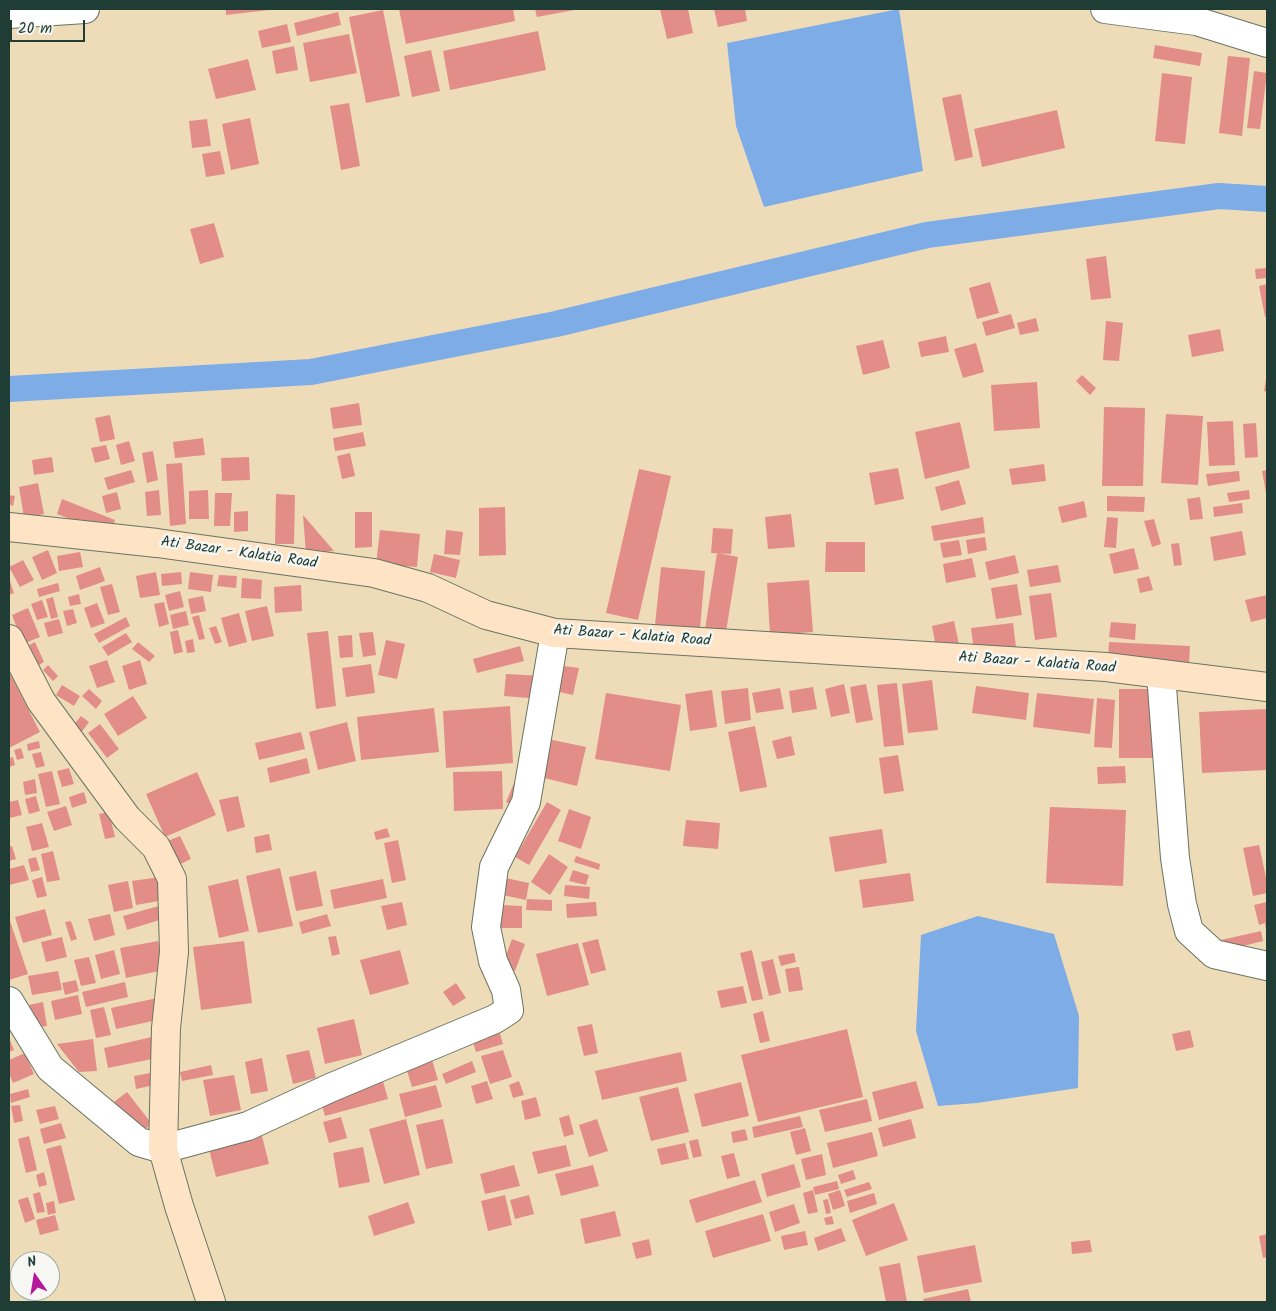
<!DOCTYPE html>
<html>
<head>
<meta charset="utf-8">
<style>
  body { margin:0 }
  #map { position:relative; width:1276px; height:1311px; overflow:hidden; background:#eedcb9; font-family:Kalam,sans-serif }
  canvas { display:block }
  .frame { position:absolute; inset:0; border:10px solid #1f3d34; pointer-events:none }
  .north { position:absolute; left:10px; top:1251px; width:50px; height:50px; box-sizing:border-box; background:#f6f6f2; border:1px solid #a0aca6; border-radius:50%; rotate:347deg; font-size:14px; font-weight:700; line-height:20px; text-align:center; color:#1f3d34 }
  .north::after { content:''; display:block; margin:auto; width:18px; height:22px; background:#b5179e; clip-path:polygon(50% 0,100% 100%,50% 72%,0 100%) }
  .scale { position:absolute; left:10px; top:20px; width:75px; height:22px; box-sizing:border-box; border:2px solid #1f3d34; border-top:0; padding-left:6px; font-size:15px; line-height:18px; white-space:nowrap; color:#1f3d34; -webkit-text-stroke:4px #f6f6f2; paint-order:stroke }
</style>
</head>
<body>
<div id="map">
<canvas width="1276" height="1311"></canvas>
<div class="frame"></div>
<div class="north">N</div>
<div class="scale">20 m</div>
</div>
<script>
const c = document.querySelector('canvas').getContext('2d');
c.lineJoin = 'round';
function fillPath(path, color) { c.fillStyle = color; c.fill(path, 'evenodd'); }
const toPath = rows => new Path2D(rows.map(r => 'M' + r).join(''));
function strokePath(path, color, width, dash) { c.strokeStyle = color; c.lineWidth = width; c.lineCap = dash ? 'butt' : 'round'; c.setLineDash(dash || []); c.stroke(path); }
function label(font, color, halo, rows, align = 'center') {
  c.font = font + ' Kalam,sans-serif'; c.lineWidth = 5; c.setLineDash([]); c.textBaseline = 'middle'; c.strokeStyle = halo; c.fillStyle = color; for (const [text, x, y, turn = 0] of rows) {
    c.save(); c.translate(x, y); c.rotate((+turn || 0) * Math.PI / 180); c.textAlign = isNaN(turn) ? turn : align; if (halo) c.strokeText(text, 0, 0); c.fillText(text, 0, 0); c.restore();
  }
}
fillPath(toPath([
  [899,9,923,171,764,207,736,126,727,43],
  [978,916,1054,934,1079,1016,1078,1088,977,1103,938,1106,916,1031,921,935]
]), '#7dace7');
strokePath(toPath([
  [9,389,311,372,556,324,927,235,1219,196,1267,199]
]), '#7dace7', 26);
fillPath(toPath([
  [226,9,269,9,269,10,226,15],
  [399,9,513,9,515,21,406,44],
  [535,9,574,9,574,10,537,17],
  [660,9,688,9,693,33,667,39],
  [714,9,745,9,747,21,718,27],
  [383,10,400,96,366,103,349,17],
  [338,12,341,25,297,36,294,23],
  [287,24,291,42,262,48,258,31],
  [538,31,546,70,450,90,443,51],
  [349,34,357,73,310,82,303,43],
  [1155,45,1202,53,1200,66,1153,58],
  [294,46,298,70,276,74,272,51],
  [431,50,440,91,412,97,404,56],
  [1228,56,1250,58,1242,136,1219,133],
  [248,59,256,90,216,99,208,69],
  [1254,71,1267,73,1260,129,1247,128],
  [1162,73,1192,77,1185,144,1155,141],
  [961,94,973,157,955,161,942,98],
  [349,103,360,166,341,170,330,106],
  [1057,110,1065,148,982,167,974,129],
  [250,118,259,164,231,170,222,124],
  [207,119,211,146,192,148,189,121],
  [220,151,225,174,206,177,202,154],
  [214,223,224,257,200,264,190,229],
  [1106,256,1111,298,1091,300,1086,259],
  [1267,268,1267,278,1256,279,1255,269],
  [990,282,999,313,977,319,969,288],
  [1267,284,1267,317,1265,317,1259,286],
  [1011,314,1015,328,986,336,982,322],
  [1036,318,1039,331,1020,335,1017,323],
  [1106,321,1123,323,1119,361,1103,360],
  [1220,329,1224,351,1192,357,1188,335],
  [946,336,949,352,921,357,918,342],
  [883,340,890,368,863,375,856,346],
  [976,343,984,372,963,378,954,349],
  [1082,375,1096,388,1090,395,1076,381],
  [1266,379,1267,379,1267,392,1264,391],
  [1037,382,1040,428,994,431,991,385],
  [359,403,362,425,333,429,330,408],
  [1104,407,1145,408,1143,486,1102,486],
  [1166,414,1203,416,1198,485,1161,483],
  [110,415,115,439,100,442,95,418],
  [1233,421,1235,465,1209,466,1207,422],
  [960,422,970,468,925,479,915,432],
  [1256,423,1258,457,1245,458,1243,424],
  [363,432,366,446,335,451,333,438],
  [203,438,205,455,175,458,173,442],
  [129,441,135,461,121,465,116,445],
  [106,445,110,459,95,463,91,448],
  [153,451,158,480,147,483,142,453],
  [350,453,355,476,342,479,337,456],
  [52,457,54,472,34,475,32,460],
  [249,457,250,480,222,481,221,458],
  [182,463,186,524,170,526,166,464],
  [1044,464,1046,481,1012,485,1009,469],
  [898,468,904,499,875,505,869,473],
  [639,469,671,476,638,620,606,613],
  [131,470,135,482,108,490,104,478],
  [1267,470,1267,493,1266,493,1262,471],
  [1239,471,1240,481,1208,486,1206,474],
  [959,480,966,504,941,511,935,487],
  [38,483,44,514,24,518,19,487],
  [159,490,161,515,147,516,145,492],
  [208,490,209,519,189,519,189,491],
  [1249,490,1250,499,1229,502,1227,493],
  [117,492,121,509,106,513,102,496],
  [215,493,232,493,230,526,214,526],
  [276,494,295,495,294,544,275,544],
  [9,495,15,496,13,506,9,504],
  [1107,496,1145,497,1144,512,1107,511],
  [1200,497,1203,519,1190,520,1187,499],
  [62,499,115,520,110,534,57,514],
  [1084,501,1087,517,1062,523,1058,507],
  [1242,503,1243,513,1214,517,1213,507],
  [505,507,506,555,479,556,479,508],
  [248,511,248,531,234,532,234,512],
  [355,512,372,512,372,547,355,548],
  [791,514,795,547,768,549,765,517],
  [303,515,334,551,306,554],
  [983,517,985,533,934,541,931,526],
  [1107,517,1118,518,1116,548,1104,547],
  [1154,519,1161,544,1152,547,1144,521],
  [713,528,733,529,731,554,711,553],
  [380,530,420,534,417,567,376,564],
  [446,530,463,532,460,555,444,554],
  [1242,531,1246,555,1214,561,1210,537],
  [985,537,987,550,968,554,966,540],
  [959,540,962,555,943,558,940,543],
  [826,542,865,542,865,572,825,572],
  [1179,543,1182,565,1174,566,1171,544],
  [1134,548,1139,569,1114,574,1109,554],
  [48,550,57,573,42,580,32,557],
  [80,552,83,567,59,571,57,556],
  [717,553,738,557,726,632,705,629],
  [434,554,460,560,456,578,430,572],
  [1015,555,1019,573,989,580,985,562],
  [972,558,976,577,946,583,943,564],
  [23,560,34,580,20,587,9,567],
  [1058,565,1061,582,1030,587,1027,570],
  [100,567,105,581,80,590,76,576],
  [661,567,705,571,700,629,655,625],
  [156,572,160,595,140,598,136,576],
  [181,572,182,584,162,586,161,574],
  [190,572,213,575,211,592,188,589],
  [219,575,237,576,236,588,217,586],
  [1149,576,1153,590,1140,593,1137,579],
  [9,578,14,593,9,595],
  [242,578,262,580,261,599,241,598],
  [809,580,813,632,770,635,767,583],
  [58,583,60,591,39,597,37,589],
  [112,584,120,612,108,615,100,587],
  [1017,584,1022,615,996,619,991,588],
  [301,585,302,611,275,613,274,587],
  [180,591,184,607,169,611,165,595],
  [1051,593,1057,637,1035,640,1029,596],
  [79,594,81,604,70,606,68,597],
  [1267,595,1267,618,1251,622,1245,600],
  [203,596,206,611,191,614,188,599],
  [53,597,58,617,51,619,46,599],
  [42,600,48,617,37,620,31,604],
  [164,602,169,624,159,627,154,604],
  [97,603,105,623,91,628,84,608],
  [267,606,274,636,252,641,245,611],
  [28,608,40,637,23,644,12,615],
  [73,609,77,623,67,626,63,611],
  [186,611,189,625,173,629,170,615],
  [239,613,247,642,229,647,221,618],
  [199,615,205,639,199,640,192,617],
  [126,617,130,626,99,643,94,634],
  [59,619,63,633,48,637,44,623],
  [954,621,960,649,937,653,932,626],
  [1111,622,1136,624,1135,640,1109,637],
  [1013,623,1016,647,974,652,971,628],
  [216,626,222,642,215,644,209,628],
  [178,630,183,652,174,654,170,632],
  [328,631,336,706,316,709,307,633],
  [373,632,376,655,363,657,359,633],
  [126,633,132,642,108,656,102,647],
  [352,635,353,657,340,658,338,636],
  [193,639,195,652,187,653,185,641],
  [386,640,405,644,397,679,378,675],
  [35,642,44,662,39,665,29,645],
  [138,642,155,656,149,662,132,649],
  [1109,642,1190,646,1189,664,1108,661],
  [520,646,524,661,477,673,473,659],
  [107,660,115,682,97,688,89,666],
  [140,660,147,684,129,690,122,666],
  [371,664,375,693,346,697,342,668],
  [48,665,58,676,53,681,43,670],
  [564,666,579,668,573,695,559,692],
  [9,672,40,732,9,748],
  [506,674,542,676,540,699,504,696],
  [932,680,938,730,908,733,902,684],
  [897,683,904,745,884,747,877,685],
  [844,684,850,713,831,717,825,689],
  [866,684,873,720,856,723,850,687],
  [62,685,80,696,74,706,56,695],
  [976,686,1029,693,1026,720,972,713],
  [813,687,817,709,792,713,789,691],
  [748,688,751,720,725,724,721,691],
  [780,688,784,709,756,713,752,693],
  [89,689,102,701,96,709,82,696],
  [1119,689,1155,689,1155,758,1119,758],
  [712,690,717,727,690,731,685,694],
  [606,693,681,705,670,771,595,759],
  [1037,693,1094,699,1090,734,1033,727],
  [133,696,147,718,118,736,104,714],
  [1097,698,1115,700,1112,748,1094,747],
  [510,706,513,763,446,768,443,711],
  [434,708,439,752,361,760,357,717],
  [1267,709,1267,770,1202,773,1199,712],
  [81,716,89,722,80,734,72,727],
  [347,722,356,761,318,770,309,732],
  [100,724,119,749,107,758,88,733],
  [755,726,767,787,740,792,728,732],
  [301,732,305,749,259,760,255,743],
  [791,736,795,755,777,759,772,741],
  [548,739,586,747,577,786,540,777],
  [39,741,40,748,28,751,27,744],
  [21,748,24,758,17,760,14,750],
  [41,752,45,766,36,768,32,754],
  [898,755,904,791,884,794,879,758],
  [13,757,15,765,9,767,9,758],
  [307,758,310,773,270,783,267,768],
  [1125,766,1126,783,1098,784,1097,767],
  [69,768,74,784,62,787,57,771],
  [52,771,60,804,46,807,38,774],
  [502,771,503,809,454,811,453,772],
  [197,772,216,815,165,837,146,794],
  [517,776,517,807,506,802],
  [35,779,37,793,25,795,23,782],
  [84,792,87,803,72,808,69,797],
  [36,796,40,811,29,814,25,799],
  [238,796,245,827,227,832,219,800],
  [18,800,22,815,10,818,9,812,9,802],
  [547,802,561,810,529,865,515,857],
  [66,806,72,825,54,831,47,812],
  [1050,807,1126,810,1123,886,1046,883],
  [569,809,591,817,581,849,558,841],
  [109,812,115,837,105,839,99,814],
  [686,820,720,823,718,849,683,846],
  [42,823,49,847,32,851,26,827],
  [387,828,390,837,376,840,374,832],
  [882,829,887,863,835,872,829,837],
  [269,834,272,850,256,853,254,837],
  [180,836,191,859,176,866,165,842],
  [398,840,406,880,392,883,384,843],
  [1259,845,1267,882,1267,893,1253,896,1243,848],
  [12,846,16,859,9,861,9,847],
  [53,851,60,880,47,882,41,854],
  [549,854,568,867,550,895,531,882],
  [576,856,600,864,599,870,574,862],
  [36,857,40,870,31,872,28,859],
  [24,865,29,880,9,885,9,869],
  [280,868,293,926,258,933,246,876],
  [573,870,589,875,586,885,569,881],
  [316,871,323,906,296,911,289,877],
  [910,873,914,901,863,908,859,880],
  [42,877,47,896,37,898,32,880],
  [160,877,164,900,136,905,132,881],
  [501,877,529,883,526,900,498,894],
  [238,879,249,931,219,938,208,886],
  [383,879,387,898,334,909,330,890],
  [128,881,133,908,114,912,108,885],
  [565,885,590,887,589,899,564,896],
  [527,899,552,900,552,911,526,910],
  [402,902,407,925,387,930,381,906],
  [596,902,597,916,567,918,566,904],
  [1267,902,1267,931,1266,931,1265,923,1259,925,1254,905],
  [500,905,522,906,522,928,499,928],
  [159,906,163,919,127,930,123,916],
  [45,909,52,935,23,943,15,917],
  [110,914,115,935,94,941,88,919],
  [327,914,331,926,302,934,299,922],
  [9,918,28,974,9,980],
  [71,921,77,939,71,941,65,922],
  [1261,931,1263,941,1223,951,1221,940],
  [336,936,340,954,332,956,328,937],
  [62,937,67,957,46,962,41,942],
  [512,939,525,944,515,971,502,966],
  [598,939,606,970,591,974,582,943],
  [158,941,164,970,126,978,120,948],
  [244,941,252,1003,201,1010,193,947],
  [578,943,589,985,547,996,536,954],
  [114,950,120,974,101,979,95,955],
  [400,950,409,984,370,995,360,960],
  [752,950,763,999,752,1001,740,953],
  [794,953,796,962,781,966,778,956],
  [89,957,96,983,81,986,74,960],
  [773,959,781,993,769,996,761,962],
  [799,967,803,990,789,992,785,969],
  [58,971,62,990,32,995,28,976],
  [76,980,79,991,65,995,62,983],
  [125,982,128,997,86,1007,82,992],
  [456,983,466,998,453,1006,443,992],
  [743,986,747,1003,721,1008,717,991],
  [78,995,82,1014,55,1020,51,1001],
  [157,998,162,1019,116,1029,111,1008],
  [43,1002,47,1026,33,1028,29,1005],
  [104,1007,111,1035,96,1038,90,1010],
  [763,1011,770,1041,760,1043,753,1014],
  [354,1019,362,1055,325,1064,317,1028],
  [592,1024,598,1053,584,1056,577,1027],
  [498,1027,503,1044,476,1052,471,1035],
  [847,1029,863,1097,758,1122,741,1055],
  [1190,1030,1194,1047,1176,1051,1172,1034],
  [152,1037,157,1058,108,1068,104,1048],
  [9,1038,14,1050,9,1052],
  [93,1039,97,1071,79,1072,57,1044],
  [309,1050,316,1078,293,1084,286,1055],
  [503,1050,512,1077,490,1084,481,1056],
  [681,1052,687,1081,602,1100,595,1071],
  [25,1053,34,1074,13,1083,9,1073,9,1060],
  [430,1053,438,1080,412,1087,404,1061],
  [262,1058,268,1091,251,1094,245,1062],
  [472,1061,476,1072,446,1084,442,1074],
  [211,1065,213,1075,182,1081,180,1072],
  [156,1072,159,1084,136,1089,134,1076],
  [234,1075,241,1110,210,1116,203,1080],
  [383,1081,388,1099,325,1116,320,1098],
  [487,1081,493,1099,476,1104,471,1086],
  [519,1081,524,1095,513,1098,509,1085],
  [916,1081,924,1108,879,1120,872,1092],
  [741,1082,749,1116,702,1127,694,1094],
  [436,1085,442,1107,405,1117,399,1094],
  [678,1087,689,1132,651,1141,639,1097],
  [28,1089,30,1097,11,1103,10,1094],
  [127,1092,152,1124,138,1134,114,1102],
  [536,1097,541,1116,525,1120,521,1101],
  [867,1099,872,1121,825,1132,819,1110],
  [20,1105,23,1121,14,1123,11,1106],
  [55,1106,59,1119,40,1124,36,1110],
  [569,1115,574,1134,564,1137,559,1118],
  [800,1116,803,1127,754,1138,752,1127],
  [341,1117,347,1138,329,1143,323,1122],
  [406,1119,420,1175,384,1184,369,1129],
  [443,1119,453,1163,426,1169,416,1125],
  [597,1119,608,1151,589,1157,579,1125],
  [911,1119,916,1138,883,1147,878,1128],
  [61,1123,66,1138,44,1144,40,1129],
  [805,1128,811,1151,796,1155,790,1132],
  [745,1129,748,1140,733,1143,731,1132],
  [261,1132,269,1164,216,1177,208,1145],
  [872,1132,878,1156,833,1168,827,1143],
  [29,1136,37,1170,26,1173,18,1139],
  [698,1139,702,1156,693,1158,689,1141],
  [685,1143,689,1159,661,1165,657,1149],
  [61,1145,75,1200,59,1204,46,1149],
  [566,1145,571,1166,538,1174,532,1152],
  [363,1147,370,1182,339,1188,333,1153],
  [734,1153,740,1176,727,1179,721,1156],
  [822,1154,826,1175,806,1180,801,1159],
  [794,1164,801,1187,767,1197,761,1174],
  [514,1165,520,1186,485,1194,480,1174],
  [593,1165,599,1186,561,1196,555,1174],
  [853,1170,856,1179,841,1184,838,1175],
  [44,1172,47,1185,39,1187,36,1175],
  [755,1180,762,1202,696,1223,689,1200],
  [837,1181,839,1189,815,1195,813,1187],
  [869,1182,872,1189,847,1197,844,1190],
  [813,1190,818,1212,808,1214,803,1193],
  [840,1190,845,1206,833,1210,828,1194],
  [40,1192,45,1212,37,1213,33,1194],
  [874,1193,877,1204,850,1213,847,1201],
  [505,1195,512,1225,488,1231,481,1201],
  [529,1195,534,1214,515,1219,510,1200],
  [28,1197,35,1219,25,1223,18,1200],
  [828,1199,831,1213,826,1214,823,1200],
  [54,1201,56,1213,48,1215,46,1203],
  [408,1202,415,1223,374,1236,368,1216],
  [894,1203,908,1240,866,1256,852,1220],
  [794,1204,800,1223,775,1232,769,1212],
  [615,1211,621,1236,585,1244,580,1219],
  [763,1214,771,1241,713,1258,705,1231],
  [55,1215,59,1230,40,1235,36,1220],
  [832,1216,834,1224,826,1225,824,1218],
  [841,1228,846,1241,818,1251,814,1238],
  [805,1231,808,1245,784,1250,781,1236],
  [1267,1234,1267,1257,1263,1258,1259,1236],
  [649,1239,652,1255,636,1259,632,1243],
  [1090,1240,1092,1252,1072,1254,1071,1242],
  [975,1245,982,1282,924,1293,917,1256],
  [900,1263,907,1302,886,1302,879,1267],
  [968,1289,971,1302,924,1302,923,1299]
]), '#e38d89');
const street = toPath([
  [1105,9,1196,21,1267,43],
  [9,14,85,9],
  [1161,674,1175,858,1182,904,1189,931,1214,954,1267,966],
  [9,1001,50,1068,139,1142,163,1149,248,1126,330,1088,495,1019,509,1010,506,990,493,961,486,927,494,867,526,802,555,633]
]);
const secondary = toPath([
  [9,527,157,543,374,573,428,588,486,615,555,633,1106,667,1267,687],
  [9,639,41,701,127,818,156,847,172,879,174,952,166,1028,163,1149,179,1206,211,1302]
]);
strokePath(street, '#677563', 30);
strokePath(secondary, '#677563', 30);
strokePath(street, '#fff', 28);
strokePath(secondary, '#fee4c5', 28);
label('15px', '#1f3d34', '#f6f6f2', [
  ["Ati Bazar - Kalatia Road",239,554,8],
  ["Ati Bazar - Kalatia Road",632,637,4],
  ["Ati Bazar - Kalatia Road",1037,664,4]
]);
</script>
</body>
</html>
